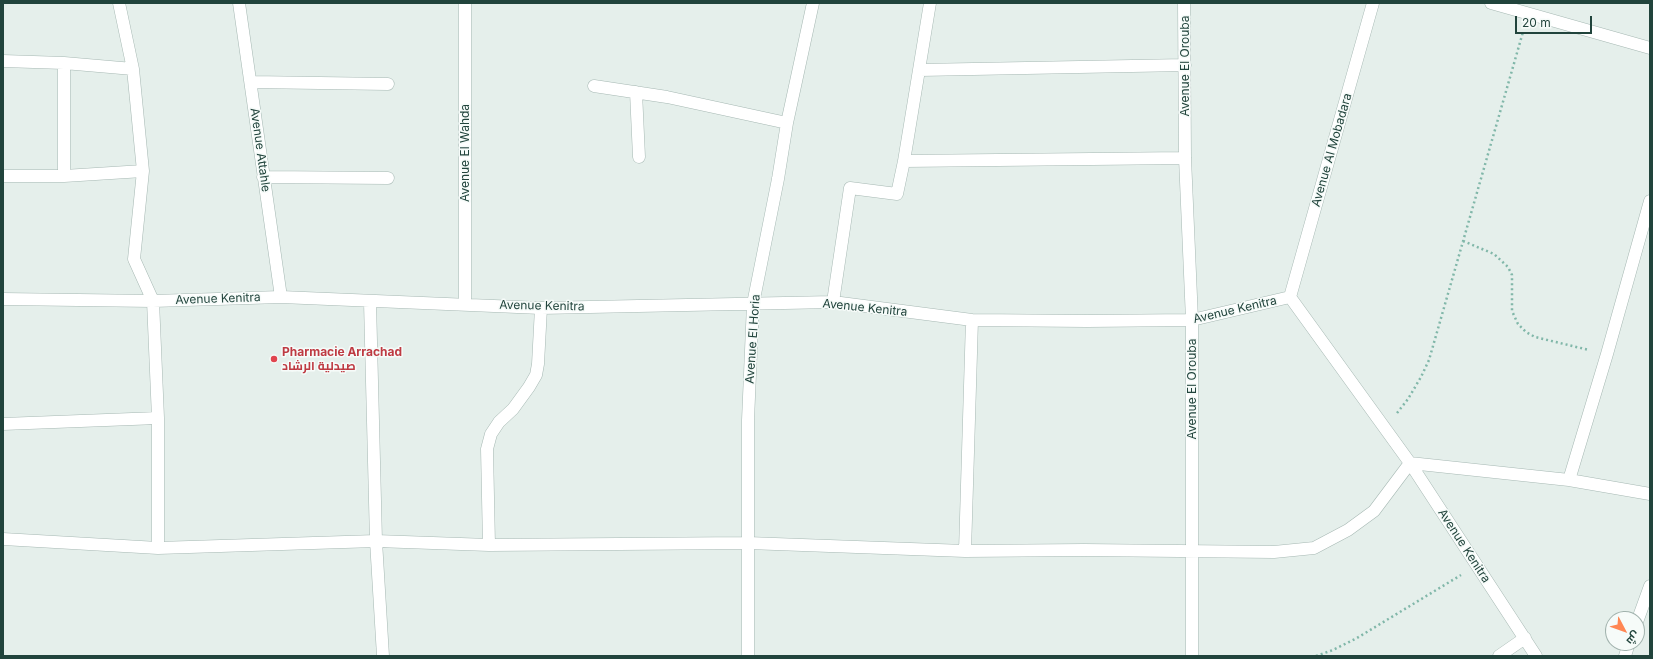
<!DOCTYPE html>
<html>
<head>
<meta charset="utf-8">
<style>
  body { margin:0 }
  #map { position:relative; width:1653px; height:659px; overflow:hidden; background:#e5efeb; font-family:Inter,Cairo,sans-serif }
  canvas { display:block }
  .frame { position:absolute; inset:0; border:4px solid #21443c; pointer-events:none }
  .north { position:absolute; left:1605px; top:611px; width:40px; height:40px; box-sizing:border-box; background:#f6fbf9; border:1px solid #a1b2ad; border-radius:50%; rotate:131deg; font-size:11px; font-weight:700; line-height:16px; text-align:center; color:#21443c }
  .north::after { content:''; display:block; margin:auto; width:14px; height:18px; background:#ff8653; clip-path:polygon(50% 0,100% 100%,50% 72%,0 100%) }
  .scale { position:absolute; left:1515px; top:16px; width:77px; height:18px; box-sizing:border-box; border:2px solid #21443c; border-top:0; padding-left:5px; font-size:12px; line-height:14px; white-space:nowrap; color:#21443c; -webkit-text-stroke:3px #f6fbf9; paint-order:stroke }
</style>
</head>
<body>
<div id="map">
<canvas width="1653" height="659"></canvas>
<div class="frame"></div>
<div class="north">ش</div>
<div class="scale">20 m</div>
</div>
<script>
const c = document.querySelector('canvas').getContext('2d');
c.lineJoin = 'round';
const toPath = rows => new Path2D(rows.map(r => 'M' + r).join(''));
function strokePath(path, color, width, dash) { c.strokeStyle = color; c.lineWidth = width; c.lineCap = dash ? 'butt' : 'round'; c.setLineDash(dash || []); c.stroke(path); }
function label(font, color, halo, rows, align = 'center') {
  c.font = font + ' Inter,Cairo,sans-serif'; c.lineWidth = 3; c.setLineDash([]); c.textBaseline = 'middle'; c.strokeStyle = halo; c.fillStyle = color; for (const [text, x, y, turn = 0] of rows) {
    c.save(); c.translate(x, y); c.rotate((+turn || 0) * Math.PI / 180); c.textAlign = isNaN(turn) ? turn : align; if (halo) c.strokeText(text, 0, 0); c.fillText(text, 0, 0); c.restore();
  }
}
const minor = toPath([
  [119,3,133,69,143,171,134,259,153,301,158,418,158,548],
  [239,3,281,297],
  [1184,3,1185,158,1192,320,1192,656],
  [1491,3,1650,48],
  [3,61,64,63,133,69],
  [920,70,1185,65],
  [251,82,388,84],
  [594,86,667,97,787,123],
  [636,92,639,157],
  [904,161,1185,158],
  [3,176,64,176,143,171],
  [64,176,64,63],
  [263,177,388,178],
  [1290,297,1410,463,1536,656],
  [1290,297,1373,3],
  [3,299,153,301,281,297,541,308,833,302,972,320,1087,321,1192,320,1290,297],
  [370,302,376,541,383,656],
  [833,302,850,188,897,194,904,161,930,3],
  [465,304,465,3],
  [3,424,158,418],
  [1569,480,1607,354,1650,201],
  [3,539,158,548,376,541,489,545,748,543,965,551,1084,550,1274,552,1314,548,1348,530,1374,511,1410,463,1569,480,1650,494],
  [489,545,487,449,491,434,499,422,513,409,529,387,536,375,538,364,541,308],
  [965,551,972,320],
  [1637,622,1650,586],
  [748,656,748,420,753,304,778,179,787,123,813,3],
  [1499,656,1525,638],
  [1625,656,1629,643]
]);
strokePath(minor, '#a6b8b3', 13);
strokePath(toPath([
  [1463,241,1494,254,1508,267,1512,275,1512,311,1518,324,1526,332,1535,337,1589,350],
  [1397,413,1408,399,1421,377,1429,360,1523,32],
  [1316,656,1333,650,1357,638,1461,575]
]), '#81b7a9', 2.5, [2, 3]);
strokePath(minor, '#fff', 12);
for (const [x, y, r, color] of [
  [274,359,4,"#e0444e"]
]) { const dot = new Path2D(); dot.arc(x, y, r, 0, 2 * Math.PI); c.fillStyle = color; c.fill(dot); strokePath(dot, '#f6fbf9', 1.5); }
label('12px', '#21443c', '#f6fbf9', [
  ["Avenue El Orouba",1185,66,-90],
  ["Avenue Attahle",260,150,82],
  ["Avenue Al Mobadara",1332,150,-74],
  ["Avenue El Wahda",465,153,-90],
  ["Avenue Kenitra",218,299,-2],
  ["Avenue Kenitra",542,306,1],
  ["Avenue Kenitra",865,308,6],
  ["Avenue Kenitra",1235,310,-13],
  ["Avenue El Horia",753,339,-86],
  ["Avenue El Orouba",1192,389,-90],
  ["Avenue Kenitra",1464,546,57]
]);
label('bold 12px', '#be3a42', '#f6fbf9', [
  ["Pharmacie Arrachad",282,352],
  ["صيدلية الرشاد",282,366]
], 'left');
</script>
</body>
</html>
